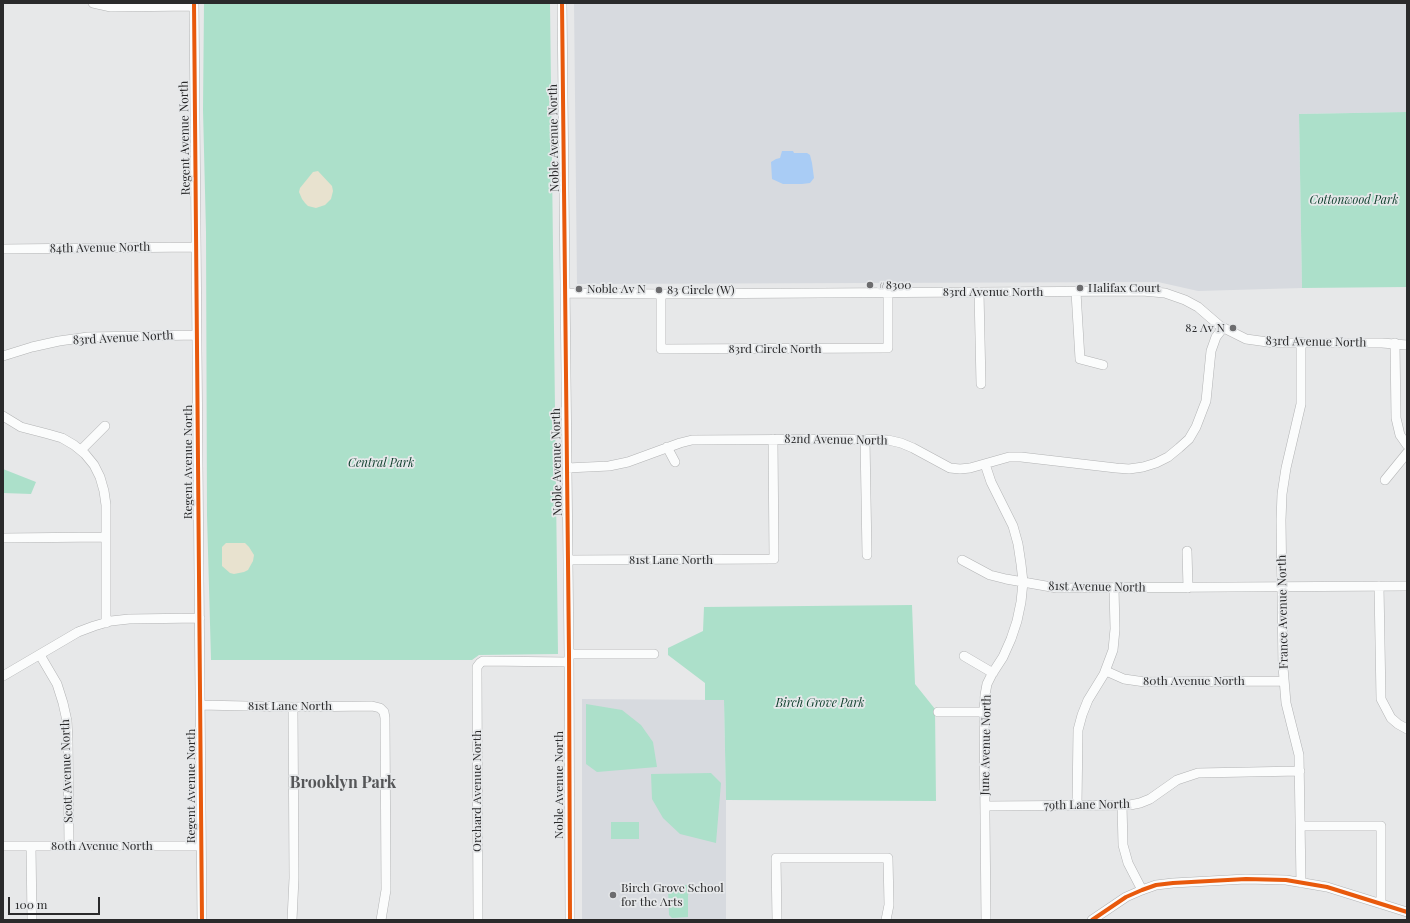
<!DOCTYPE html>
<html>
<head>
<meta charset="utf-8">
<style>
  body { margin:0 }
  #map { position:relative; width:1410px; height:923px; overflow:hidden; background:#e7e8e9; font-family:"Playfair Display",serif }
  canvas { display:block }
  .frame { position:absolute; inset:0; border:4px solid #2a2a2b; pointer-events:none }
  .scale { position:absolute; left:8px; top:897px; width:92px; height:18px; box-sizing:border-box; border:2px solid #2a2a2b; border-top:0; padding-left:5px; font-size:12px; line-height:14px; white-space:nowrap; color:#2a2a2b; -webkit-text-stroke:3px #e6e8ea; paint-order:stroke }
</style>
</head>
<body>
<div id="map">
<canvas width="1410" height="923"></canvas>
<div class="frame"></div>
<div class="scale">100 m</div>
</div>
<script>
const c = document.querySelector('canvas').getContext('2d');
c.lineJoin = 'round';
function fillPath(path, color) { c.fillStyle = color; c.fill(path, 'evenodd'); }
const toPath = rows => new Path2D(rows.map(r => 'M' + r).join(''));
function strokePath(path, color, width, dash) { c.strokeStyle = color; c.lineWidth = width; c.lineCap = dash ? 'butt' : 'round'; c.setLineDash(dash || []); c.stroke(path); }
function label(font, color, halo, rows, align = 'center') {
  c.font = font + ' "Playfair Display",serif'; c.lineWidth = 3.5; c.setLineDash([]); c.textBaseline = 'middle'; c.strokeStyle = halo; c.fillStyle = color; for (const [text, x, y, turn = 0] of rows) {
    c.save(); c.translate(x, y); c.rotate((+turn || 0) * Math.PI / 180); c.textAlign = isNaN(turn) ? turn : align; if (halo) c.strokeText(text, 0, 0); c.fillText(text, 0, 0); c.restore();
  }
}
fillPath(toPath([
  [574,3,1407,3,1407,112,1299,114,1302,288,1198,291,1158,282,577,284],
  [582,699,724,700,726,800,726,920,582,920]
]), '#d7dadf');
fillPath(toPath([
  [204,3,550,3,558,654,479,655,472,660,211,660,207,515,206,232,203,110],
  [1407,112,1407,287,1302,288,1299,114],
  [3,469,36,482,31,494,3,493],
  [912,605,915,684,935,709,936,801,726,800,724,700,705,700,705,683,668,655,668,648,703,631,704,607],
  [586,704,622,710,641,725,653,742,657,767,597,772,586,764],
  [711,773,721,783,716,843,680,834,663,818,652,799,651,774],
  [611,822,639,822,639,839,611,839],
  [670,885,687,885,691,888,691,890,688,895,688,917,672,918,669,915,668,887]
]), '#ace0ca');
fillPath(toPath([
  [318,171,332,186,333,191,331,199,325,205,316,208,308,206,305,203,302,199,299,192,300,188,313,172],
  [226,543,245,543,249,547,254,555,253,561,248,570,244,572,234,574,230,573,222,566,222,547]
]), '#e8e2cf');
fillPath(toPath([
  [782,151,793,151,794,153,807,153,810,155,812,163,814,178,810,183,802,184,783,184,772,179,771,162,776,159,780,158]
]), '#a9ccf5');
const minor = toPath([
  [93,3,111,7,194,6],
  [194,3,202,920],
  [562,3,569,654,570,920],
  [3,249,196,247],
  [979,292,981,384],
  [1076,292,1080,359,1103,365],
  [565,293,661,294,1142,291,1165,293,1185,300,1198,307,1220,326,1246,339,1275,343,1382,343,1407,345],
  [661,294,661,349,888,348,888,292],
  [1301,342,1301,404,1286,468,1282,494,1281,520,1283,667,1286,703,1299,755,1301,883],
  [1395,343,1396,418,1400,435,1407,445],
  [3,356,32,347,59,341,88,337,197,335],
  [3,416,21,427,48,434,62,438,74,445,85,454,94,465,100,477,104,491,106,505,106,623],
  [865,439,867,555],
  [667,447,675,462],
  [81,450,105,426],
  [985,464,991,482,1013,526,1018,544,1021,564,1023,582,1021,602,1017,621,1011,639,1003,657,992,674,987,684,985,695,984,712,986,920],
  [567,468,609,466,628,462,680,443,692,440,865,439,888,440,901,443,913,448,950,468,960,469,970,468,1009,457,1021,457,1116,468,1129,469,1143,467,1156,463,1168,457,1179,448,1189,439,1196,427,1206,401,1211,351,1216,337,1223,328],
  [1385,480,1407,453],
  [3,538,106,537],
  [1187,551,1188,588],
  [568,560,774,559,773,439],
  [962,560,990,575,1006,579,1057,588,1407,586],
  [1379,586,1381,699,1391,718,1398,724,1407,729],
  [569,654,654,654],
  [40,655,57,684,63,703,67,721,68,741,69,846],
  [964,656,993,673],
  [1106,671,1124,679,1145,682,1284,681],
  [3,676,78,632,94,626,111,621,129,619,200,618],
  [200,705,293,707,372,706,380,708,384,712,385,718,386,890,381,920],
  [938,712,984,712],
  [1077,805,1078,730,1082,715,1088,700,1104,674,1113,650,1115,629,1114,588],
  [1122,805,1123,845,1128,863,1142,890],
  [985,806,1130,805,1140,803,1150,799,1177,780,1198,773,1300,771],
  [1301,826,1381,826,1381,904],
  [3,846,201,846],
  [31,846,32,920],
  [292,920,294,878,293,707],
  [478,920,477,667,480,663,483,661,569,662],
  [777,920,776,858,888,858,889,905,886,920],
  [1092,920,1126,897,1142,890,1156,885,1173,883,1246,879,1286,880,1327,887,1407,912]
]);
strokePath(minor, '#b2b3b4', 10);
strokePath(minor, '#fbfcfc', 9);
strokePath(toPath([
  [194,3,202,920],
  [562,3,569,654,570,920],
  [1092,920,1126,897,1142,890,1156,885,1173,883,1246,879,1286,880,1327,887,1407,912]
]), '#e8590c', 4);
for (const [x, y, r, color] of [
  [870,285,4,"#6c6c6e"],
  [1080,288,4,"#6c6c6e"],
  [579,289,4,"#6c6c6e"],
  [659,290,4,"#6c6c6e"],
  [1233,328,4,"#6c6c6e"],
  [613,895,4,"#6c6c6e"]
]) { const dot = new Path2D(); dot.arc(x, y, r, 0, 2 * Math.PI); c.fillStyle = color; c.fill(dot); strokePath(dot, '#e6e8ea', 1.5); }
label('12px', '#2a2a2b', '#e6e8ea', [
  ["Regent Avenue North",185,138,-91],
  ["Noble Avenue North",554,138,-91],
  ["84th Avenue North",100,248,-1],
  ["83rd Avenue North",993,292],
  ["83rd Avenue North",123,338,-3],
  ["83rd Avenue North",1316,342,1],
  ["83rd Circle North",775,349],
  ["82nd Avenue North",836,440,1],
  ["Regent Avenue North",188,462,-90],
  ["Noble Avenue North",557,462,-91],
  ["81st Lane North",671,560],
  ["81st Avenue North",1097,587,1],
  ["France Avenue North",1283,612,-91],
  ["80th Avenue North",1194,681],
  ["81st Lane North",290,706],
  ["June Avenue North",986,745,-89],
  ["Scott Avenue North",67,771,-92],
  ["Noble Avenue North",559,785,-90],
  ["Regent Avenue North",191,786,-90],
  ["Orchard Avenue North",477,791,-90],
  ["79th Lane North",1087,805,-1],
  ["80th Avenue North",102,846]
]);
label('italic 12px', '#0e3e2c', '#e6e8ea', [
  ["Cottonwood Park",1354,200],
  ["Central Park",381,463],
  ["Birch Grove Park",820,703]
]);
label('12px', '#2a2a2b', '#e6e8ea', [
  ["#8300",878,285],
  ["Halifax Court",1088,288],
  ["Noble Av N",587,289],
  ["83 Circle (W)",667,290],
  ["82 Av N",1225,328,"right"],
  ["Birch Grove School",621,888],
  ["for the Arts",621,902]
], 'left');
label('bold 16px', '#555658', '#e6e8ea', [
  ["Brooklyn Park",343,783]
]);
</script>
</body>
</html>
